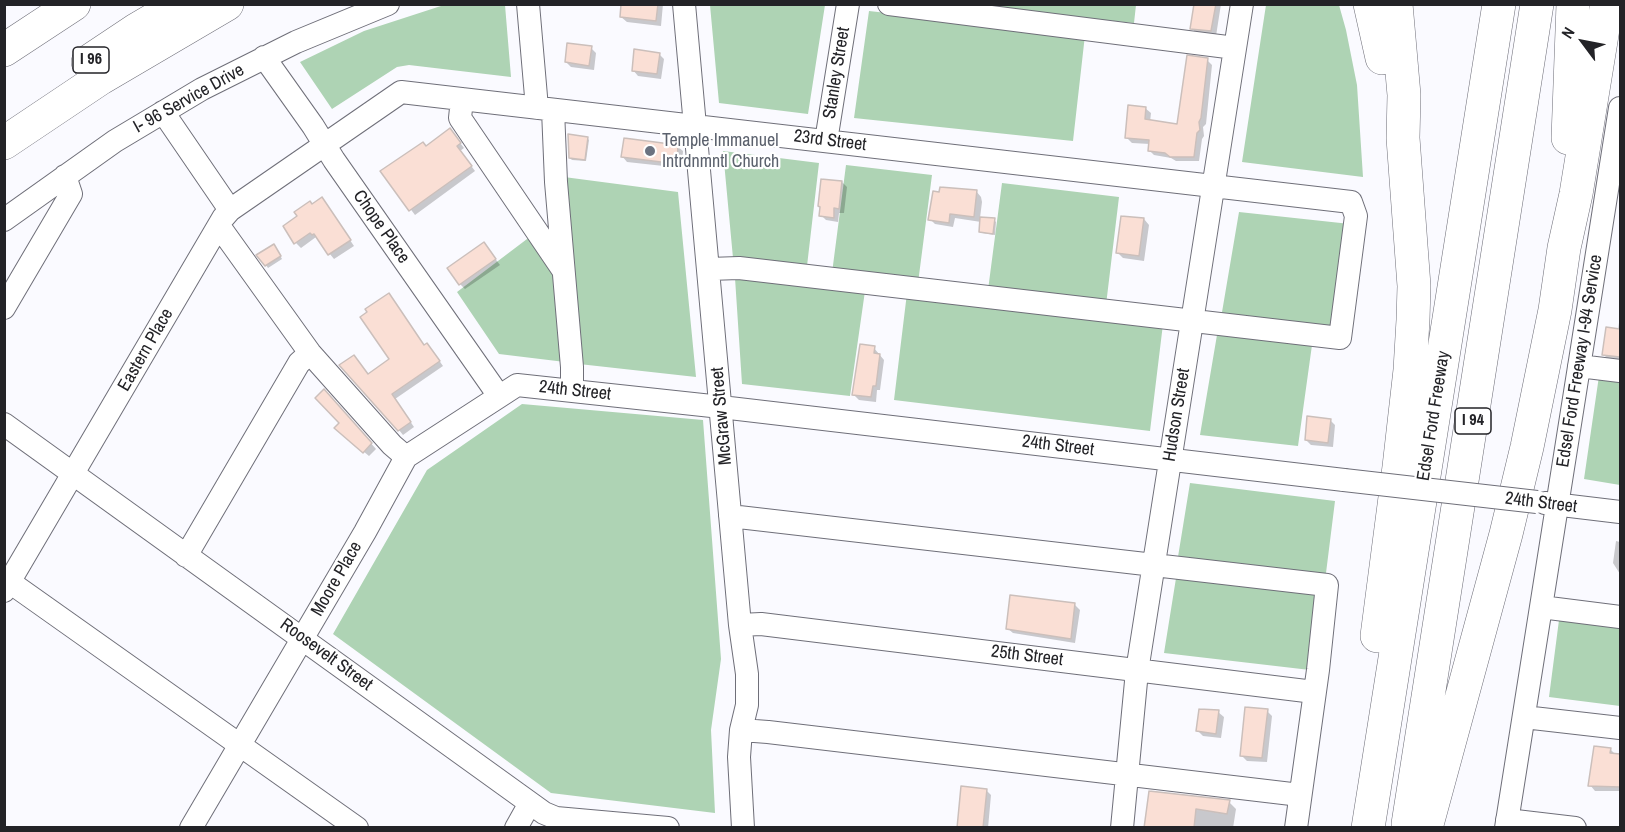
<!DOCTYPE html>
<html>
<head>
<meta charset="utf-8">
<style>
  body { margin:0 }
  #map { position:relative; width:1625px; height:832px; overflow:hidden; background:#fafaff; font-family:"Archivo Narrow",sans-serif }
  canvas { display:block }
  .frame { position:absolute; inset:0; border:6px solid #232327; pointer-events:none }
  .north { position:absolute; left:1553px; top:12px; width:60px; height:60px; -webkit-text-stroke:4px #fff; paint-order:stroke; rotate:302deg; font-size:16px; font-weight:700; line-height:24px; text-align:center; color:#232327 }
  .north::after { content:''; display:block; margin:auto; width:21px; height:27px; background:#232327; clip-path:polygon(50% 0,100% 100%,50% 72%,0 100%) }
</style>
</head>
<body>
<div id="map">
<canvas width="1625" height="832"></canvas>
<div class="frame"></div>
<div class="north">N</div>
</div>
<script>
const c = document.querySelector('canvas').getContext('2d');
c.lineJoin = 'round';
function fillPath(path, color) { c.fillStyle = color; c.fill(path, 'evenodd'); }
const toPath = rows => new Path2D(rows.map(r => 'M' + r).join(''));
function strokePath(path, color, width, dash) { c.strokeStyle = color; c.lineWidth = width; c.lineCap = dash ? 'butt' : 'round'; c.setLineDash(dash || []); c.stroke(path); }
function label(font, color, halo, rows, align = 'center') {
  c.font = font + ' "Archivo Narrow",sans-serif'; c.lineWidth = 4.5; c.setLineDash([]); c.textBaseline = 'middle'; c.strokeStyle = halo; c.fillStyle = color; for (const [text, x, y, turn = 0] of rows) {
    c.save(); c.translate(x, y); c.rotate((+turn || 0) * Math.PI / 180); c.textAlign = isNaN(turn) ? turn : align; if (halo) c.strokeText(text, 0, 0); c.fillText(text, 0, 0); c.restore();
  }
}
fillPath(toPath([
  [444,5,505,5,511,77,409,65,397,67,332,109,300,62,364,31],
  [710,5,825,5,808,114,719,103],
  [951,5,1136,5,1134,23],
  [1266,5,1339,5,1346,30,1357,85,1363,177,1242,162],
  [869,11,1085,35,1073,141,854,118],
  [723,151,819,163,807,266,733,258],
  [846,165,932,175,918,283,832,273],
  [564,177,678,192,696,377,579,364],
  [1002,183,1119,197,1106,305,988,290],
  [1239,212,1350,224,1336,330,1221,318],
  [531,236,558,271,565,362,499,354,457,292],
  [735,278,865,291,850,396,742,384],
  [907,293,1163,324,1150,431,894,400],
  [1217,335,1312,345,1298,446,1200,435],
  [1599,376,1620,380,1620,485,1584,479],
  [522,404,703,420,721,659,711,730,715,813,551,793,333,634,427,470],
  [1190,483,1335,501,1325,581,1177,563],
  [1177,572,1321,589,1310,670,1164,653],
  [1559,620,1620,628,1620,706,1549,697]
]), '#aed3b4');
fillPath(toPath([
  [623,4,663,4,661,26,627,22,621,17],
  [1195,4,1221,4,1216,36,1197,33,1191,28],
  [591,48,596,53,594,70,571,67,566,62],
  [659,54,664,59,661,79,638,76,633,70],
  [1207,60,1212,65,1206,124,1203,127,1204,136,1202,139,1199,161,1176,161,1171,158,1154,155,1149,150,1150,144,1132,143,1127,138,1145,108,1151,113,1150,122,1179,126],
  [450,130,464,148,460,151,475,171,415,215,382,171,426,147],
  [587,138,589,140,586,161,572,160,570,158],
  [677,146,683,151,682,168,627,162,622,156],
  [842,182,847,187,844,213,839,213,838,222,826,220,821,215],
  [976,191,981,197,982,202,980,218,994,220,996,222,995,235,982,233,980,231,981,222,955,218,953,227,935,224,930,219],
  [322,199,354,246,334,259,316,237,301,248,296,243,313,206],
  [1144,219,1149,225,1144,261,1123,258,1118,253],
  [484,244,500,265,465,289,460,284],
  [276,248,282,259,268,268,266,265],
  [1620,315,1620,361,1609,360,1604,355,1618,330],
  [424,347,431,349,443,366,395,399,414,427,403,435,399,430,368,375],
  [874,348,884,360,880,390,877,390,876,402,859,400,854,395],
  [329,396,376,449,369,456,341,433,341,423],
  [1330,420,1335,425,1333,447,1311,445,1306,440],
  [1616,541,1620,542,1620,574,1613,563],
  [1075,605,1080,610,1075,643,1013,633,1007,628],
  [1267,711,1272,716,1267,762,1247,761,1241,755],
  [1218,712,1224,717,1221,738,1203,736,1198,731],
  [1610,749,1616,755,1620,756,1620,791,1595,791,1590,785],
  [986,790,991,795,988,828,958,828],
  [1151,792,1229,802,1236,809,1233,828,1146,828]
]), '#0003');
const building = toPath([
  [621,4,658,4,656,21,620,17,621,4],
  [1194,4,1216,4,1211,31,1190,29,1194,4],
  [567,43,592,46,589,66,565,62,567,43],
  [634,49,660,53,657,74,632,71,634,49],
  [1187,55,1208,58,1201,118,1199,122,1200,130,1197,133,1194,157,1170,157,1165,153,1148,151,1149,140,1125,138,1128,105,1146,107,1145,119,1177,124,1187,55],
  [450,128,461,143,457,146,472,166,409,211,380,171,423,142,426,146,450,128],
  [568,134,588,137,585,160,569,158,568,134],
  [624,138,678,145,677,164,621,157,624,138],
  [821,179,842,181,839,209,834,208,834,218,819,216,820,207,818,206,821,179],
  [940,187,977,190,974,217,950,214,949,223,928,220,933,191,939,192,940,187],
  [322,197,351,240,328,255,314,234,312,235,310,233,294,244,283,226,297,216,294,212,310,201,312,204,322,197],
  [1121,216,1144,218,1139,256,1116,253,1121,216],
  [980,217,995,218,993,234,979,232,980,217],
  [484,242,496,259,459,285,447,268,484,242],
  [274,244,281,256,265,266,256,255,274,244],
  [389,293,424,345,427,343,440,361,392,394,411,422,398,431,339,365,354,355,368,374,389,359,360,317,367,312,365,309,389,293],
  [1606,327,1620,329,1620,357,1602,355,1606,327],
  [860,344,875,346,874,353,880,354,876,386,873,386,871,397,852,395,860,344],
  [324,389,372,443,363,453,334,428,339,423,315,398,324,389],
  [1307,416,1331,419,1328,443,1305,440,1307,416],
  [1010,595,1075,603,1071,639,1006,629,1010,595],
  [1245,707,1268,709,1262,758,1240,756,1245,707],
  [1199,709,1219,710,1216,734,1196,731,1199,709],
  [1594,746,1611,748,1610,753,1620,754,1620,787,1588,786,1594,746],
  [961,786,987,789,983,828,957,828,961,786],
  [1149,791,1230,800,1227,814,1196,809,1194,828,1144,828,1149,791]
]);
fillPath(building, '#fadfd5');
strokePath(building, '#cbbfbb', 1.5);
const minor = toPath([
  [528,4,537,108],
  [684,4,740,625,747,674,747,705,741,730,739,757,743,828],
  [889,4,1235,48],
  [264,57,313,126,334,160,499,396],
  [462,99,460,118,563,270],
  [553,110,556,182,572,367,572,390],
  [163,112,230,210],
  [826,141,848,4],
  [4,220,115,141,202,89,296,42,388,4],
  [219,226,310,353,392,445,406,457],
  [4,308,71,194,65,176],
  [1579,366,1620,371],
  [4,424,544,813,556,818,668,828],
  [1545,503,1620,512],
  [730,516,1327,585,1318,670,1296,828],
  [186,556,299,363,310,353],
  [4,578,357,828],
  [4,591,223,218,230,210,401,92,1351,202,1356,216,1340,338,739,268,709,269],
  [1541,607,1620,617],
  [740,625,761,624,1314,692],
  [1524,717,1620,728],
  [741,730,768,732,1300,795],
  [1507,820,1575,828],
  [191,828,365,532,406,457,517,385,721,407,1344,480],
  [516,828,530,803],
  [1122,828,1137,671,1242,4],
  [1506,828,1620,108]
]);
const highway = toPath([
  [1370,4,1382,58],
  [4,50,74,4],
  [88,62,136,30,180,4],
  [1568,138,1573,4],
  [4,143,101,78,227,4],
  [1377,636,1399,467,1410,370,1413,320,1414,286,1403,138,1404,95,1396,4],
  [1408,824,1537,4],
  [1368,828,1499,4],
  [1426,828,1506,534,1527,447,1555,310,1564,248,1576,194,1607,4]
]);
strokePath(minor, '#6f6f79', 24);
strokePath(highway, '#6f6f79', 34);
strokePath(minor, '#fff', 22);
strokePath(highway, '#fff', 33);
const minorBridge = toPath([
  [1344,480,1537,502]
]);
strokePath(minorBridge, '#6f6f79', 24, []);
strokePath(minorBridge, '#fff', 22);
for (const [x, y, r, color] of [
  [650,151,6,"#6b7280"]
]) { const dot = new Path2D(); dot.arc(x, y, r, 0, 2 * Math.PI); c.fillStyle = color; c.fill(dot); strokePath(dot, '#fff', 2); }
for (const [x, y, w] of [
  [91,60,36],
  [1473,421,36]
]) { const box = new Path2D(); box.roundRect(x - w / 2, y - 13, w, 26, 4.5); c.fillStyle = '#fff'; c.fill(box); strokePath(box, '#232327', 1.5); }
label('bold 16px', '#232327', null, [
  ["I 96",91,60],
  ["I 94",1473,421]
]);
label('18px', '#232327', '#fff', [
  ["Stanley Street",837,73,-81],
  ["I- 96 Service Drive",189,99,-29],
  ["23rd Street",830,141,7],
  ["Chope Place",381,227,55],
  ["Eastern Place",146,350,-60],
  ["Edsel Ford Freeway I-94 Service",1580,361,-81],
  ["24th Street",575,391,6],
  ["Hudson Street",1177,415,-81],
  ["McGraw Street",722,416,-95],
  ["Edsel Ford Freeway",1434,416,-81],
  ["24th Street",1058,446,7],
  ["24th Street",1541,503,7],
  ["Moore Place",337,579,-60],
  ["Roosevelt Street",326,655,36],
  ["25th Street",1027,656,7]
]);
label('18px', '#5b616d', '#fff', [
  ["Temple Immanuel",662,141],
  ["Intrdnmntl Church",662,162]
], 'left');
</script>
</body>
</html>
